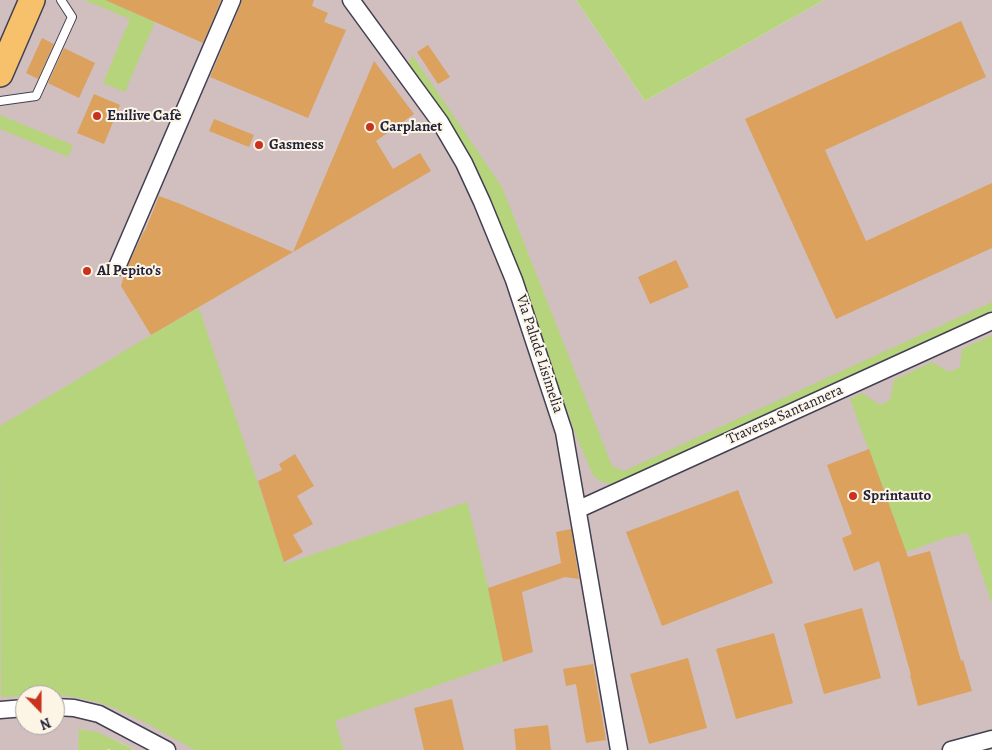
<!DOCTYPE html>
<html>
<head>
<meta charset="utf-8">
<style>
  body { margin:0 }
  #map { position:relative; width:992px; height:750px; overflow:hidden; background:#f7e8d0; font-family:Alegreya,serif }
  canvas { display:block }
  .north { position:absolute; left:15px; top:685px; width:50px; height:50px; box-sizing:border-box; background:#fcf5e5; border:1px solid #a5a1a1; border-radius:50%; rotate:158deg; font-size:14px; font-weight:700; line-height:20px; text-align:center; color:#22223b }
  .north::after { content:''; display:block; margin:auto; width:18px; height:22px; background:#c8321e; clip-path:polygon(50% 0,100% 100%,50% 72%,0 100%) }
</style>
</head>
<body>
<div id="map">
<canvas width="992" height="750"></canvas>
<div class="north">N</div>
</div>
<script>
const c = document.querySelector('canvas').getContext('2d');
c.lineJoin = 'round';
function fillPath(path, color) { c.fillStyle = color; c.fill(path, 'evenodd'); }
const toPath = rows => new Path2D(rows.map(r => 'M' + r).join(''));
function strokePath(path, color, width, dash) { c.strokeStyle = color; c.lineWidth = width; c.lineCap = dash ? 'butt' : 'round'; c.setLineDash(dash || []); c.stroke(path); }
function label(font, color, halo, rows, align = 'center') {
  c.font = font + ' Alegreya,serif'; c.lineWidth = 4; c.setLineDash([]); c.textBaseline = 'middle'; c.strokeStyle = halo; c.fillStyle = color; for (const [text, x, y, turn = 0] of rows) {
    c.save(); c.translate(x, y); c.rotate((+turn || 0) * Math.PI / 180); c.textAlign = isNaN(turn) ? turn : align; if (halo) c.strokeText(text, 0, 0); c.fillText(text, 0, 0); c.restore();
  }
}
fillPath(toPath([
  [0,0,576,0,645,101,824,0,992,0,992,750,135,750,115,740,80,729,78,750,0,750],
  [25,695,55,695,55,725,25,725]
]), '#d1bfbf');
fillPath(toPath([
  [84,0,105,0,155,22,125,92,103,83,130,19],
  [576,0,824,0,645,101],
  [412,55,502,187,612,466,624,471,992,302,992,311,964,323,938,338,621,482,611,484,600,481,593,475,577,438,539,330,408,66],
  [0,115,73,145,68,157,0,129],
  [199,308,285,564,467,502,488,587,503,662,335,721,344,750,195,750,148,724,114,708,97,702,74,697,59,695,25,695,25,696,1,697,0,426,151,335],
  [992,335,992,604,968,533,948,537,906,552,850,399,862,393,880,405,890,400,894,380,932,362,949,372,960,367,962,349],
  [79,729,97,732,115,740,135,750,111,750,108,749,107,750,78,750]
]), '#b5d47b');
fillPath(toPath([
  [105,0,221,0,203,43],
  [242,0,314,0,312,6,328,13,324,22,346,30,308,118,210,77,241,4],
  [961,21,986,77,825,150,866,241,992,183,992,248,836,319,745,119],
  [42,38,54,44,38,79,26,73],
  [428,45,450,77,438,84,417,52],
  [64,48,95,63,79,98,48,83],
  [374,61,414,114,376,141,393,169,420,153,431,171,293,252],
  [94,94,120,105,104,144,77,133],
  [214,119,254,135,249,147,209,131],
  [159,196,178,203,293,252,151,335,121,286,125,272,144,231,145,231],
  [676,260,689,287,650,304,638,277],
  [869,449,908,557,930,551,961,661,963,660,972,691,918,706,910,675,911,675,879,561,854,571,842,538,852,534,827,465],
  [295,454,314,486,297,496,313,524,293,535,303,552,284,562,258,481,282,470,279,464],
  [738,490,773,583,662,626,626,532],
  [571,529,579,579,565,577,522,592,533,652,503,662,488,588,561,563,556,532],
  [862,608,881,678,824,694,804,624],
  [774,633,793,703,736,719,716,649],
  [688,658,707,728,649,744,630,674],
  [593,664,606,740,586,743,576,684,566,686,563,669],
  [452,699,464,750,424,750,414,708],
  [548,725,551,750,516,750,514,729]
]), '#dba15d');
const service = toPath([
  [0,101,36,96,72,17,61,0]
]);
const minor = toPath([
  [351,0,440,122,464,163,482,202,514,280,564,432,619,750],
  [117,267,232,0],
  [579,509,992,321],
  [55,707,74,708,99,714,167,750],
  [0,710,25,708],
  [951,750,992,739]
]);
const primary = toPath([
  [0,74,32,0]
]);
strokePath(service, '#424051', 10);
strokePath(minor, '#424051', 19);
strokePath(primary, '#424051', 28);
strokePath(service, '#fff', 8);
strokePath(minor, '#fff', 16);
strokePath(primary, '#f7c06b', 25);
for (const [x, y, r, color] of [
  [97,116,5,"#c8321e"],
  [370,127,5,"#c8321e"],
  [259,145,5,"#c8321e"],
  [87,271,5,"#c8321e"],
  [853,496,5,"#c8321e"]
]) { const dot = new Path2D(); dot.arc(x, y, r, 0, 2 * Math.PI); c.fillStyle = color; c.fill(dot); strokePath(dot, '#fcf5e5', 2); }
label('bold 15px', '#22223b', '#fcf5e5', [
  ["Enilive Cafè",107,116],
  ["Carplanet",380,127],
  ["Gasmess",269,145],
  ["Al Pepito's",97,271],
  ["Sprintauto",863,496]
], 'left');
label('15px', '#22223b', '#fcf5e5', [
  ["Via Palude Lisimelia",539,354,72],
  ["Traversa Santannera",785,415,-24]
]);
</script>
</body>
</html>
